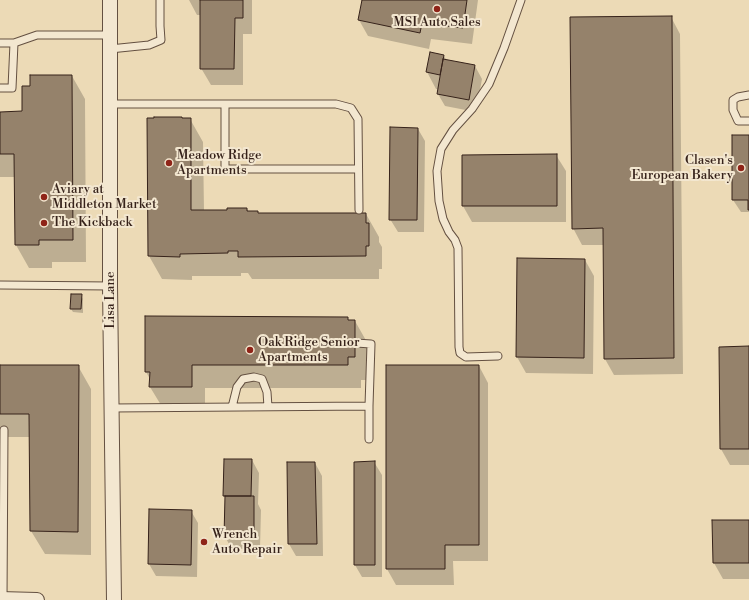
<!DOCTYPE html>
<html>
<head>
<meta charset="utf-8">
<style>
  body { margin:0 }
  canvas { display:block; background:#ecdab6 }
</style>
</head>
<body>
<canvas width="749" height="600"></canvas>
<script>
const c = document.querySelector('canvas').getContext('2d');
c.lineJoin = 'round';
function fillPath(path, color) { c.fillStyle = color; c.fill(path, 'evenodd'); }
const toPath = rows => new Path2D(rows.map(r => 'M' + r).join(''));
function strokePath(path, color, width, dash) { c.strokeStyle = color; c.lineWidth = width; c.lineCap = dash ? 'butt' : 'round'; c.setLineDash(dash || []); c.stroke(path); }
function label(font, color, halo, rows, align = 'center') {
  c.font = font + ' "Libre Bodoni",serif'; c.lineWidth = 4; c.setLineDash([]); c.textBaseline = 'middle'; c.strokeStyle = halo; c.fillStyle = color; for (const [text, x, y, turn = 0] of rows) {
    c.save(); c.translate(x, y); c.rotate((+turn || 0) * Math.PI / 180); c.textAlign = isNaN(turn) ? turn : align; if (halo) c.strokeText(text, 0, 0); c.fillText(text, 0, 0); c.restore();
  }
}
fillPath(toPath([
  [189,0,252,0,252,34,243,34,243,85,211,85,201,68,201,15,197,15],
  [363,0,478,0,472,44,431,39,429,49,368,36,359,20],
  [671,17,680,34,683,374,614,375,605,359,604,245,582,245,573,228],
  [431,53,444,56,447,61,475,66,482,79,476,112,445,106,438,94,439,89,436,89,427,72],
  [72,76,85,99,86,262,52,262,52,268,29,268,16,245,16,177,0,177,0,113,23,112,31,87],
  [190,119,203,142,204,211,247,209,249,212,258,214,366,214,379,237,379,242,382,247,382,269,379,269,379,279,252,279,248,273,241,273,241,276,192,276,192,280,162,279,149,256],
  [418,129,425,141,424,232,398,232,390,219],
  [749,136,749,212,741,212,733,200],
  [556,155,566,171,566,222,472,222,463,206],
  [585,260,594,276,593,374,526,373,517,357],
  [81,295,83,299,83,313,73,312,71,309],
  [146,317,347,318,349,321,355,321,368,344,368,380,361,380,361,388,205,388,205,410,164,410,150,387,150,379,146,372],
  [749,348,749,465,730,465,721,449],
  [0,366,78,366,91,389,91,555,45,554,31,531,30,437,0,437],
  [387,366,479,366,488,383,488,561,453,561,454,585,396,585,387,569],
  [252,460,259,473,258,504,261,510,260,549,232,549,225,537,226,498,224,496],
  [374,462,382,475,382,577,362,577,355,565],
  [315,463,322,476,323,556,296,556,289,544],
  [191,511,198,523,197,577,156,576,149,564],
  [749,521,749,579,723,579,714,563]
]), '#0003');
const building = toPath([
  [200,0,243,0,243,18,235,18,234,69,200,69,200,0],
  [362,0,467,0,463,28,422,23,420,33,358,20,362,0],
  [672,16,674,358,604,359,603,228,572,229,570,17,672,16],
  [430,52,444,55,440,75,426,72,430,52],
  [443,59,475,65,469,100,437,94,443,59],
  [30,75,72,75,73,240,39,240,39,245,15,245,14,154,0,154,0,112,22,111,22,86,30,86,30,75],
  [154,117,182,117,182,118,191,118,191,210,227,210,227,208,247,208,247,211,258,211,258,213,366,213,366,223,369,223,369,246,366,246,366,256,238,257,238,251,228,251,228,253,180,254,180,257,148,256,147,118,154,118,154,117],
  [390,127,418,128,417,220,389,220,390,127],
  [732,135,749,135,749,210,748,210,748,200,732,200,732,135],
  [557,154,557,206,462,206,462,155,557,154],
  [517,258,585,259,584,358,516,357,517,258],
  [71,294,82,294,81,309,70,309,71,294],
  [145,316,348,317,348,320,355,320,355,357,348,357,348,365,192,365,192,387,149,387,150,372,145,372,145,316],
  [749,346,749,449,720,449,719,347,749,346],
  [0,365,79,365,78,532,30,531,29,414,0,414,0,365],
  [386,365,479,365,479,545,445,545,445,569,386,569,386,365],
  [224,459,252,459,251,496,223,496,224,459],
  [375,461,375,565,354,565,354,462,375,461],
  [287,462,315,462,317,544,288,544,287,462],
  [225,496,254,496,254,537,224,537,225,496],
  [149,509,192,510,191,565,148,564,149,509],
  [712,520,749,520,749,563,713,563,712,520]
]);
fillPath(building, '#95826b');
strokePath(building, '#36221a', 1);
const lane = toPath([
  [0,43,14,43,37,35,110,35],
  [110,49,149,45,161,40,160,26,160,0],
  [0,88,12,88,14,43],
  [749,95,738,97,733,100,733,110,738,121,749,121],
  [110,104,336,104,351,108,358,119,359,210],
  [225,105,225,169,358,169],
  [0,285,110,286],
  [356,343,371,344,369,406],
  [498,356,466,357,460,353,459,347,458,248,455,240,449,232,443,219,439,201,437,171,441,149,453,130,472,109,489,84,504,48,521,0],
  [232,407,237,387,243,379,254,377,262,379,267,392,268,407],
  [112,408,369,406,369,439],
  [3,599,4,430]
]);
const street = toPath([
  [110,0,110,286,114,600],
  [0,599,37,600]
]);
strokePath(lane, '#645041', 9);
strokePath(street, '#645041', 16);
strokePath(lane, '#f3e7d0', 7);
strokePath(street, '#f3e7d0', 14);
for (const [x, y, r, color] of [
  [437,9,4,"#8f2418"],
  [169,163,4,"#8f2418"],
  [741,168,4,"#8f2418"],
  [44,197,4,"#8f2418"],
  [44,223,4,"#8f2418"],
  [250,350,4,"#8f2418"],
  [204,542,4,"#8f2418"]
]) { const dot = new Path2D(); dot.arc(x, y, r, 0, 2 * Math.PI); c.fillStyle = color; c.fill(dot); strokePath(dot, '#f3e7d0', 1.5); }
label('13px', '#36221a', '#f3e7d0', [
  ["MSI Auto Sales",437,23,"center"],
  ["Meadow Ridge",177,156],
  ["Apartments",177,171],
  ["Clasen's",733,161,"right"],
  ["European Bakery",733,176,"right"],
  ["Aviary at",52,190],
  ["Middleton Market",52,205],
  ["The Kickback",52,223],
  ["Oak Ridge Senior",258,343],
  ["Apartments",258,358],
  ["Wrench",212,535],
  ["Auto Repair",212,550]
], 'left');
label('13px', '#36221a', '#f3e7d0', [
  ["Lisa Lane",111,300,-90]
]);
</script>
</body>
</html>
